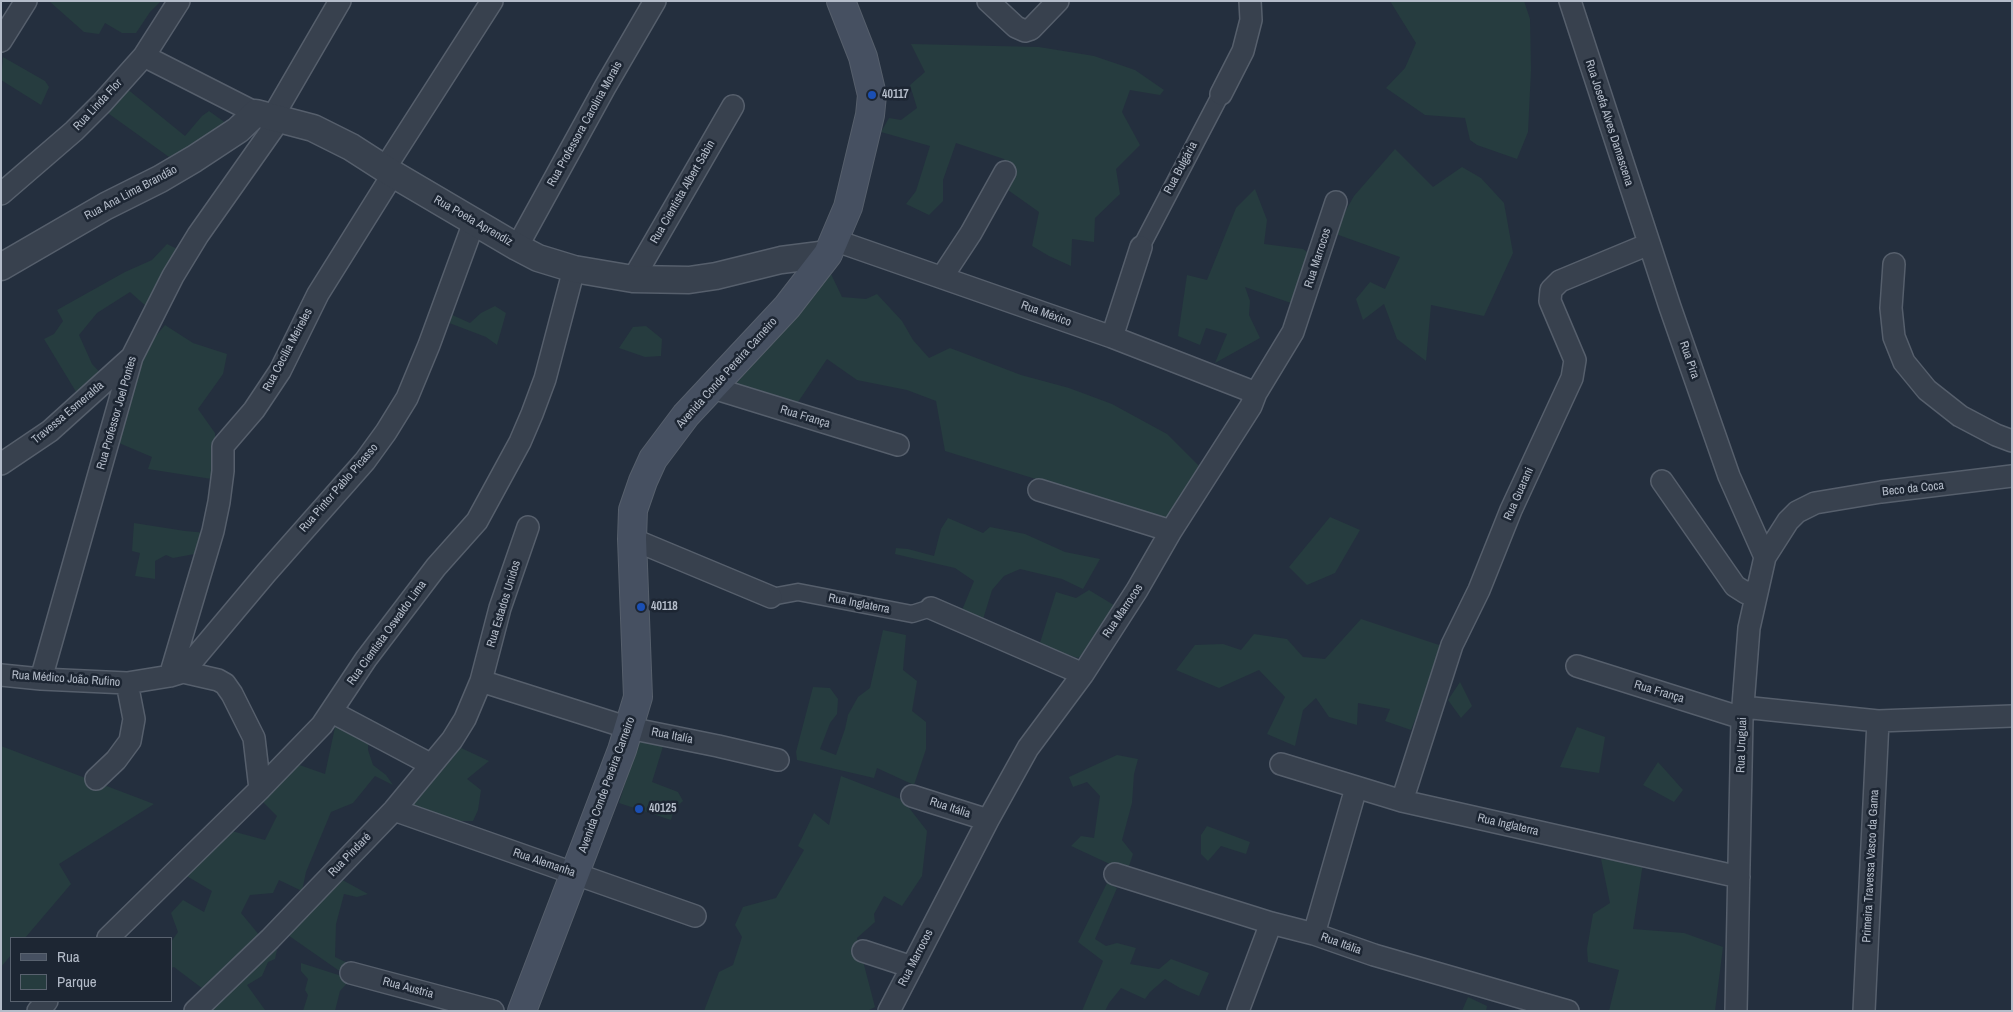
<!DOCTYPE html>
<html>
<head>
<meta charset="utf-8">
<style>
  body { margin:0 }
  #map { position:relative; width:2013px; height:1012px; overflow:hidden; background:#242f3e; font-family:"Archivo Narrow",sans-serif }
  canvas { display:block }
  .frame { position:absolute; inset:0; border:2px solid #b4bcc9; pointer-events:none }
  .legend { position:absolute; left:10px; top:937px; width:162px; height:65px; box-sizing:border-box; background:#1d2633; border:1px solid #59626f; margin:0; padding:6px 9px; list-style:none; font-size:15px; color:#b4bcc9 }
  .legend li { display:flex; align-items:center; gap:10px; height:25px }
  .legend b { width:25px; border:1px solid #59626f }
</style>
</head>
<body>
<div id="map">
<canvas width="2013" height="1012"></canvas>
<div class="frame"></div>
<ul class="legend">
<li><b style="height:6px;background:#465061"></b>Rua</li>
<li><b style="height:14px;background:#263c3f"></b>Parque</li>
</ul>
</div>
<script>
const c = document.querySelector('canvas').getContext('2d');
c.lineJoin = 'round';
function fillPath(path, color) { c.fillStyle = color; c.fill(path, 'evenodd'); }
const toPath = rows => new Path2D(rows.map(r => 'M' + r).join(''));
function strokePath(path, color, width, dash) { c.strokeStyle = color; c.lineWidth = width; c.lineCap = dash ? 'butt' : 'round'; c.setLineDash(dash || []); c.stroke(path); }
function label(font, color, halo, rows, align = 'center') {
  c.font = font + ' "Archivo Narrow",sans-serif'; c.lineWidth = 5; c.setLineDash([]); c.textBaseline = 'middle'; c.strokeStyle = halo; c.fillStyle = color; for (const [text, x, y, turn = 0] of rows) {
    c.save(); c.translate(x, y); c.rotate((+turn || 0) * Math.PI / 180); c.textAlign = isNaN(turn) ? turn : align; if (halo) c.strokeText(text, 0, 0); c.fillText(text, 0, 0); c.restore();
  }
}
fillPath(toPath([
  [49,1,161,1,150,12,136,33,122,33,105,23,99,34,84,32],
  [1390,1,1524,1,1530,19,1531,70,1528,132,1517,159,1477,145,1470,140,1465,118,1425,115,1386,88,1405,68,1416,43],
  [911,44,1039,47,1094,56,1135,70,1164,90,1160,95,1130,90,1122,112,1140,145,1116,169,1120,194,1095,218,1094,242,1072,239,1071,266,1049,256,1032,246,1039,212,1008,190,1012,176,1004,159,956,143,943,180,943,201,929,215,906,204,916,191,930,146,881,132,889,118,901,120,917,108,910,85,925,72],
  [3,57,45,81,49,87,41,105,1,80],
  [126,88,185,136,202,116,209,111,230,126,169,157,105,111],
  [1395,149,1433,187,1462,167,1481,178,1504,203,1513,253,1484,316,1431,305,1426,361,1397,339,1384,304,1363,320,1356,299,1370,282,1385,289,1400,257,1333,233,1354,196],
  [1255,189,1267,220,1264,244,1303,249,1324,264,1291,303,1245,287,1250,301,1249,315,1260,338,1215,363,1227,334,1206,328,1200,345,1178,336,1187,275,1207,280,1236,208],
  [167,244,183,252,147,307,130,292,97,313,79,335,92,364,105,378,81,400,44,339,54,334,63,321,57,310,125,272,152,260],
  [831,274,842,297,866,299,877,294,902,321,913,340,929,358,950,348,1021,375,1069,388,1112,404,1167,434,1202,469,1170,530,1039,480,945,451,936,401,907,390,857,380,827,359,796,405,735,385],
  [495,306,506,313,497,345,486,337,439,319,450,314,470,323,481,313],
  [165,325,193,343,227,354,223,374,198,409,215,433,218,480,148,469,152,457,119,443,129,368],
  [646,326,662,339,661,356,645,357,619,348,633,327],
  [1330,517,1360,530,1335,573,1307,585,1289,567],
  [948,518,983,533,990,527,1025,534,1065,552,1100,559,1083,589,1062,579,1020,569,1004,576,992,590,980,629,960,615,974,581,955,568,895,554,896,548,908,549,934,556,941,529],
  [134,523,185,531,207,533,200,553,173,558,166,555,155,561,155,579,135,576,140,553,132,551],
  [1089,590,1117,607,1094,644,1078,658,1039,646,1056,592,1076,598],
  [1361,619,1445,647,1411,730,1385,721,1390,709,1358,703,1357,725,1329,717,1316,698,1303,710,1295,746,1267,734,1285,697,1259,670,1219,688,1176,670,1195,645,1223,644,1241,650,1254,634,1287,639,1303,657,1325,659],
  [883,630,906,635,903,670,917,681,912,711,926,722,926,749,914,785,877,768,874,778,797,760,796,752,813,687,830,688,838,699,837,714,830,723,820,749,836,755,845,729,848,715,858,697,870,688],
  [1460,682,1472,706,1461,718,1448,700],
  [337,718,369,733,368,750,373,765,386,775,393,785,375,776,353,803,331,812,306,872,302,891,279,880,273,893,250,895,241,913,260,936,277,950,275,959,268,962,262,976,247,985,265,1010,213,1011,210,1007,207,992,174,967,171,968,171,942,178,932,171,913,183,900,204,912,212,891,185,875,228,830,265,840,277,816,258,797,291,762,325,774],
  [1577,727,1605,737,1599,773,1560,767],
  [646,736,665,740,652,782,678,792,683,801,674,809,671,820,619,803,637,745],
  [1,746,154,804,59,864,71,884,25,938,11,938,11,955,1,967],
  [459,747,489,761,467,779,481,790,478,810,473,821,421,821,410,798],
  [1117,755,1138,759,1134,774,1132,803,1122,840,1133,854,1127,872,1071,846,1081,836,1094,838,1100,796,1087,782,1073,787,1069,777],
  [1658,762,1683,790,1674,802,1643,785],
  [841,776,903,800,927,831,922,876,902,906,884,896,874,914,875,922,857,938,875,1007,867,1011,704,1011,719,972,733,965,742,937,735,925,743,907,776,898,804,850,798,846,814,813,829,825],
  [1207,826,1250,842,1246,854,1221,846,1208,861,1201,854,1201,835],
  [1601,859,1643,863,1633,929,1684,933,1723,947,1715,1011,1609,1011,1619,970,1588,962,1587,949,1593,914,1610,903],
  [337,877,368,894,357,897,344,894,336,924,335,957,354,966,351,973,338,970,285,933],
  [1107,883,1117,888,1095,939,1106,946,1117,943,1136,948,1130,964,1159,969,1171,959,1209,973,1199,996,1180,988,1165,979,1150,992,1145,999,1121,988,1109,1003,1105,1011,1082,1011,1103,961,1078,942],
  [301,963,351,979,340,991,335,1011,303,1011,308,995,305,990,308,979,301,971],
  [1468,997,1487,1006,1486,1011,1462,1011]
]), '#263c3f');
const pedestrian = toPath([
  [1141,247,1221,94],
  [771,597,798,592,912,614,931,608]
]);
const minor = toPath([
  [988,1,1016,27,1025,31,1031,29,1058,1],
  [1570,1,1670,307,1729,476,1765,557],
  [1,41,26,1],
  [144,56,256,113],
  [1221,94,1243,51,1251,20,1250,1],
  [272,118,340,1],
  [385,168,492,1],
  [1,194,74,131,102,103,144,56,179,1],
  [834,240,1112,337,1256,393],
  [517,247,605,87,655,1],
  [1894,264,1891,308,1894,337,1904,362,1927,390,1960,416,1996,435,2012,441],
  [942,277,971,233,1005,172],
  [633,279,733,106],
  [1112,337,1141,247],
  [713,388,898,445],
  [1,464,50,431,132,357],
  [1662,481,1735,586,1746,593,1757,590],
  [1039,490,1171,531],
  [632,539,771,597],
  [931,608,1083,674],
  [1577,666,1742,718],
  [183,672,267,572,365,461,386,432,407,398,429,345,474,222],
  [1,675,41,679,127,683,170,676,183,672,218,680,225,684,232,694,254,738,260,789],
  [170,676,213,531,219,502,223,471,223,446,254,410,280,371,318,294,393,174],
  [41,679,132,357,173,276,198,235,279,120],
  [481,681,629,728,718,746,778,760],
  [1743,707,1878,721,2012,716],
  [332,712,430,764],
  [1281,764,1402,801,1739,877],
  [96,779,116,760,130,741,134,719,127,683],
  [912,796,988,820],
  [1402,801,1452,645,1479,590,1511,510,1572,378,1575,360,1550,301,1551,290,1560,281,1649,244],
  [394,810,695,916],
  [1115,874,1271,923,1314,934,1374,955,1568,1011],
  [1314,934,1356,788],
  [108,938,260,789,322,725,366,659,436,567,477,521,520,442,532,414,545,379,574,269],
  [863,951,912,967],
  [351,973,493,1011],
  [38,1011,47,1001],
  [195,1011,270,939,394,810,452,740,465,719,481,681,500,608,528,527],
  [889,1011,988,820,1028,748,1083,674,1137,590,1171,531,1251,406,1256,393,1293,332,1336,202],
  [1238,1011,1271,923],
  [1736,1011,1742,718,1749,628,1765,557,1788,521,1797,512,1815,503,1881,492,2012,476],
  [1864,1011,1878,721]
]);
const tertiary = toPath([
  [1,267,106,206,160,179,194,159,238,130,256,113,313,128,351,147,393,174,517,247,538,258,574,269,633,279,689,280,716,276,781,260,828,254]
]);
const secondary = toPath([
  [522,1011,622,750,638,697,632,539,633,510,643,481,653,459,686,415,787,307,828,254,848,207,870,115,872,95,863,57,841,1]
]);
strokePath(pedestrian, '#565f6c', 19);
strokePath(minor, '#565f6c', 24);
strokePath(tertiary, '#565f6c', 29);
strokePath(secondary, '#565f6c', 30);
strokePath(pedestrian, '#38414e', 16);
strokePath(minor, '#38414e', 21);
strokePath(tertiary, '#38414e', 26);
strokePath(secondary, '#465061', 28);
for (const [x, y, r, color] of [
  [872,95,5,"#1a4fb4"],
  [641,607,5,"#1a4fb4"],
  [639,809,5,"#1a4fb4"]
]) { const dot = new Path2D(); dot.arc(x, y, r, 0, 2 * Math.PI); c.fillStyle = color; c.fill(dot); strokePath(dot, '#1d2633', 2); }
label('bold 12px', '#b4bcc9', '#1d2633', [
  ["40117",882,95],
  ["40118",651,607],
  ["40125",649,809]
], 'left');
label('12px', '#b4bcc9', '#1d2633', [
  ["Rua Linda Flor",98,105,-47],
  ["Rua Josefa Alves Damascena",1609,123,72],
  ["Rua Professora Carolina Morais",585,124,-61],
  ["Rua Bulgária",1181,168,-62],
  ["Rua Cientista Albert Sabin",683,192,-60],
  ["Rua Ana Lima Brandão",131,193,-28],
  ["Rua Poeta Aprendiz",473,221,30],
  ["Rua Marrocos",1318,258,-72],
  ["Rua México",1046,314,20],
  ["Rua Cecília Meireles",288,350,-62],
  ["Rua Pira",1689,360,71],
  ["Avenida Conde Pereira Carneiro",727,373,-48],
  ["Travessa Esmeralda",68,413,-40],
  ["Rua Professor Joel Pontes",117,413,-74],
  ["Rua França",805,417,17],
  ["Rua Pintor Pablo Picasso",339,488,-49],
  ["Beco da Coca",1913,489,-6],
  ["Rua Guarani",1519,494,-66],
  ["Rua Estados Unidos",504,604,-73],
  ["Rua Inglaterra",859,604,11],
  ["Rua Marrocos",1123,611,-56],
  ["Rua Cientista Oswaldo Lima",387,633,-54],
  ["Rua Médico João Rufino",66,679,4],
  ["Rua França",1659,692,17],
  ["Rua Italía",672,736,11],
  ["Rua Uruguai",1742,745,-88],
  ["Avenida Conde Pereira Carneiro",607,785,-70],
  ["Rua Itália",950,808,18],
  ["Rua Inglaterra",1508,825,13],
  ["Rua Pindaré",350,855,-46],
  ["Rua Alemanha",544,863,19],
  ["Primeira Travessa Vasco da Gama",1871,866,-87],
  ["Rua Itália",1341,944,20],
  ["Rua Marrocos",916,958,-63],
  ["Rua Austria",408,988,15]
]);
</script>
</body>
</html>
